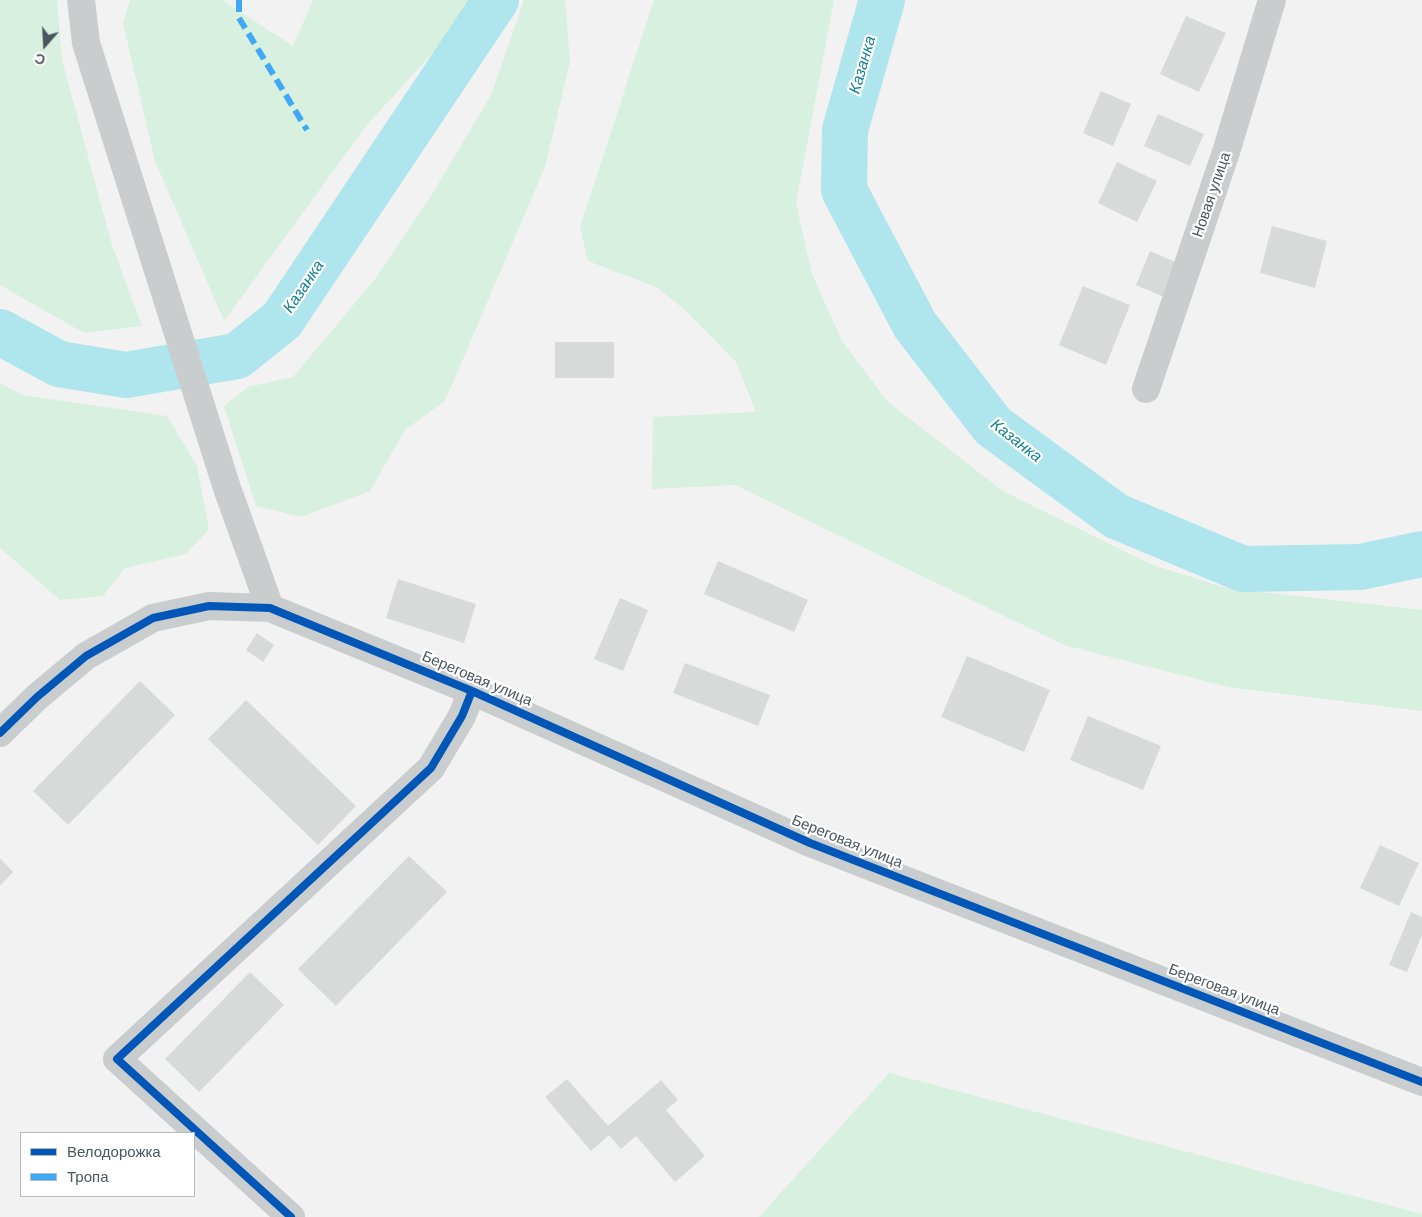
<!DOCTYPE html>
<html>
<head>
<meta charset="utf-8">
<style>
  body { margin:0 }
  #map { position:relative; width:1422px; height:1217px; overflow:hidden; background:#f2f2f2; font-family:Arial,sans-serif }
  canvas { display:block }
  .legend { position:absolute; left:20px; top:1132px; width:175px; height:65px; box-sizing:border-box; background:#fff; border:1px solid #b7bbbf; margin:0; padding:6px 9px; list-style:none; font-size:15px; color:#4a565e }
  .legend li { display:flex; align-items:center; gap:10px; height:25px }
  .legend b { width:25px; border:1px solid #b7bbbf }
  .north { position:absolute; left:20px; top:20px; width:50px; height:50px; -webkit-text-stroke:4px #fff; paint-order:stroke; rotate:199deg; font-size:14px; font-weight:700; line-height:20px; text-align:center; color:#4a565e }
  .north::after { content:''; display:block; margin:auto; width:18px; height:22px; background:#4a565e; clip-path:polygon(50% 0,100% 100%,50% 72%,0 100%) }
</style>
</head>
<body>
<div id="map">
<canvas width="1422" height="1217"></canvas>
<ul class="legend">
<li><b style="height:6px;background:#0057b8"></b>Велодорожка</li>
<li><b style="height:6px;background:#3fa9f5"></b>Тропа</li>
</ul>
<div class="north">С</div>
</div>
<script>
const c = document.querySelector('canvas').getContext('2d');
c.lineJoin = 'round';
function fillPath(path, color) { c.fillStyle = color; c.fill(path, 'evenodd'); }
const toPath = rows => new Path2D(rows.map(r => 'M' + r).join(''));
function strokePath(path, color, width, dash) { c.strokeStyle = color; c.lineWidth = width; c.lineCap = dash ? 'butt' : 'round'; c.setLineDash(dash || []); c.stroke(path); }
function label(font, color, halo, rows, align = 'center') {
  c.font = font + ' Arial,sans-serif'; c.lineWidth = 4.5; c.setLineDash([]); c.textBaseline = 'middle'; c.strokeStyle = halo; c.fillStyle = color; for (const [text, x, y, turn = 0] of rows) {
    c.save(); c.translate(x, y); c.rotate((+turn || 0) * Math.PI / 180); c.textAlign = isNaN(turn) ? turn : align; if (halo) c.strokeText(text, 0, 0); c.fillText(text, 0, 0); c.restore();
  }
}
fillPath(toPath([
  [0,0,57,0,62,60,112,245,142,326,84,333,0,285],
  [130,0,222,0,293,46,313,0,472,0,460,23,366,126,224,321,155,161,123,23],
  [524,0,565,0,570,62,545,167,445,401,405,430,370,491,301,517,256,506,224,406,248,387,293,377,375,279,431,196,491,95],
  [654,0,834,0,796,203,812,274,842,341,887,401,1003,491,1150,564,1226,588,1422,610,1422,711,1228,687,1064,645,735,485,652,489,653,417,756,412,736,362,685,310,656,287,588,261,580,227],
  [0,383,22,395,167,416,197,466,209,529,186,554,125,568,103,596,60,600,0,548],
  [889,1073,1422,1214,1422,1217,759,1217]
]), '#d8f0df');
strokePath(toPath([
  [882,0,845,130,844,190,915,325,993,426,1116,516,1243,569,1360,567,1422,554],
  [0,332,59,364,126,375,237,356,282,320,496,0]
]), '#afe5ec', 46);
fillPath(toPath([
  [1186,16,1226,33,1199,92,1160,74],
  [1101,91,1131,104,1113,146,1083,133],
  [1158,114,1204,134,1190,166,1144,146],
  [1117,162,1157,181,1137,222,1098,203],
  [1272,226,1327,241,1315,288,1260,273],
  [1150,251,1185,266,1171,300,1136,285],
  [1083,286,1130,305,1106,365,1059,345],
  [555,342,614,342,614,378,555,378],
  [718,561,808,600,794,632,704,594],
  [398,579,476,604,464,643,386,618],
  [620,598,648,610,623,671,594,659],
  [257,633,274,645,263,662,246,650],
  [967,656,1050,690,1024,752,941,717],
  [685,663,770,695,758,726,673,693],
  [140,681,175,715,68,825,33,791],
  [246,700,356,806,318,845,208,739],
  [1088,716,1161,746,1143,790,1070,760],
  [1380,845,1419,863,1399,906,1360,888],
  [409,856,447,892,336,1006,298,969],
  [0,858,13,872,0,886],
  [1411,912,1422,917,1422,935,1407,972,1389,965],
  [250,972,284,1005,199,1092,165,1059],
  [567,1079,608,1126,661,1080,678,1100,666,1110,705,1156,675,1182,636,1136,621,1149,609,1135,591,1151,545,1097]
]), '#d8dada');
strokePath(toPath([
  [81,0,86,43,227,488,270,608],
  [1146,389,1226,152,1272,0],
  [0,733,37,697,86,656,153,618,209,606,270,608,472,691,810,843,1422,1082],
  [291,1217,117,1059,431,768,462,716,472,691]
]), '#cacdce', 28);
strokePath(toPath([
  [239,0,239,18,307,130]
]), '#3fa9f5', 6, [12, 6]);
strokePath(toPath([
  [0,733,37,697,86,656,153,618,209,606,270,608,472,691,810,843,1422,1082],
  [291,1217,117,1059,431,768,462,716,472,691]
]), '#0057b8', 8);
label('15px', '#4a565e', '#fff', [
  ["Новая улица",1212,195,-71],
  ["Береговая улица",477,679,23],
  ["Береговая улица",847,842,22],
  ["Береговая улица",1224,990,21]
]);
label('italic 16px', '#138291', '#fff', [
  ["Казанка",863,65,-74],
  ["Казанка",304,287,-56],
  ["Казанка",1016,441,38]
]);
</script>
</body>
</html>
